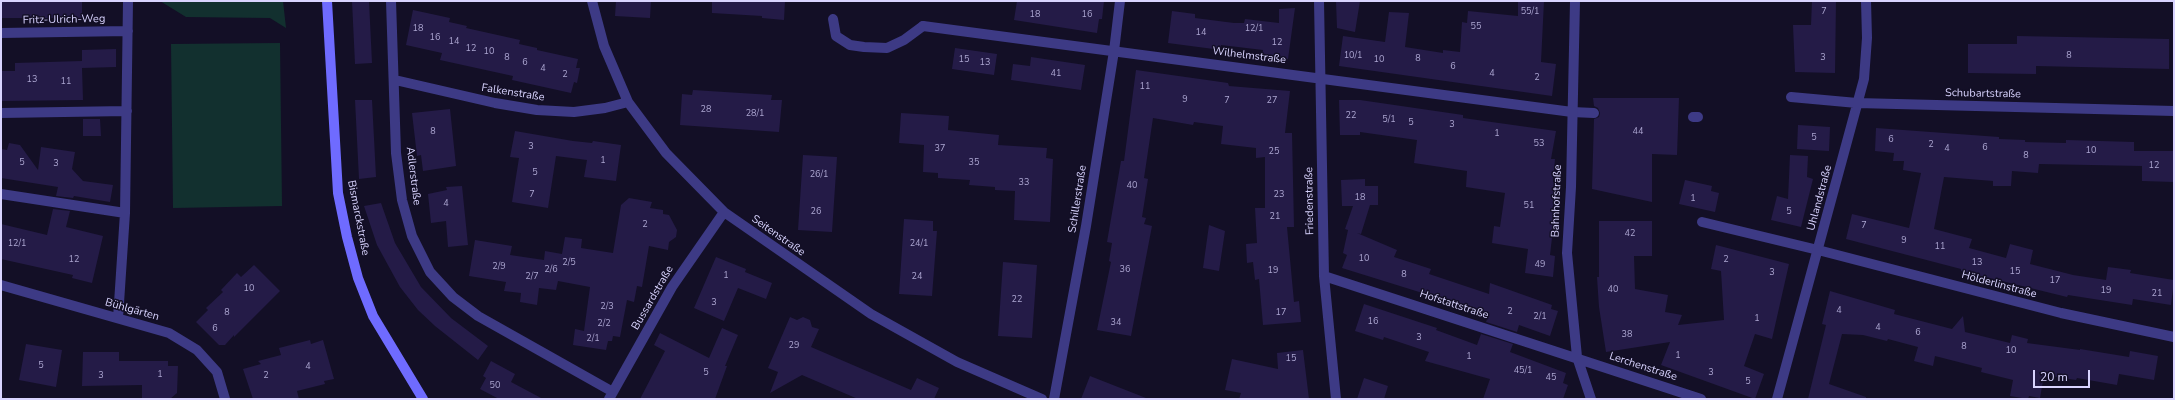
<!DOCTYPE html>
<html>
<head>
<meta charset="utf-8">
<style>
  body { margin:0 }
  #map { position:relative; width:2175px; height:400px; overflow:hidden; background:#130f26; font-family:"Nunito Sans",sans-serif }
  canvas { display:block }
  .frame { position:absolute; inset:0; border:2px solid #d9d4ff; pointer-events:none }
  .scale { position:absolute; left:2033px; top:370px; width:57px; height:18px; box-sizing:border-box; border:2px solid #d9d4ff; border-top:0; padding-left:5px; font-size:12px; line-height:14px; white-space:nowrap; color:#d9d4ff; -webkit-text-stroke:3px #130f26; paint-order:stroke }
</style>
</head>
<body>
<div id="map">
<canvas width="2175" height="400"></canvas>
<div class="frame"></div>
<div class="scale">20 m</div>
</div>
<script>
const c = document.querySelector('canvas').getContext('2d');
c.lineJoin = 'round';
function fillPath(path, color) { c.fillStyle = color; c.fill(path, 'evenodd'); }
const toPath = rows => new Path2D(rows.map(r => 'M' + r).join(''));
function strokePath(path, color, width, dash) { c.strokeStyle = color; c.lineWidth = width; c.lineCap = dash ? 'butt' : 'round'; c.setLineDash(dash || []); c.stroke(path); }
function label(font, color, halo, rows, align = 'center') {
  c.font = font + ' "Nunito Sans",sans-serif'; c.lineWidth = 3; c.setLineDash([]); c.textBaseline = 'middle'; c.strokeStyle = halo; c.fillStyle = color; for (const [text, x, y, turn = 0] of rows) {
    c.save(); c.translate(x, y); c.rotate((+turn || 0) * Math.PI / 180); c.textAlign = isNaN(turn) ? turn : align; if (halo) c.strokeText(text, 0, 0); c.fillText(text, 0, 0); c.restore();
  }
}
fillPath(toPath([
  [160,1,283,1,286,28,270,18,186,17],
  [280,43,282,206,173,208,171,44]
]), '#12302f');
fillPath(toPath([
  [1,1,82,1,82,18,1,18],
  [352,1,369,1,372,63,355,64],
  [616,1,651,1,650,18,615,16],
  [712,1,785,1,784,20,762,18,762,16,712,13],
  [1017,1,1104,1,1102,19,1099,19,1097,33,1014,20],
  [1336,1,1360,1,1355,32,1337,28],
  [1518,1,1544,1,1541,62,1556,64,1552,96,1339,66,1343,36,1385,42,1389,12,1409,13,1405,47,1443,53,1443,50,1460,52,1462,22,1467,23,1468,11,1518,16],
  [1812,1,1836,1,1835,73,1795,72,1793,25,1811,25],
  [1295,8,1288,59,1262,55,1263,50,1221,45,1221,50,1168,43,1172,11,1195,14,1195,18,1234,23,1244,23,1245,19,1279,23,1279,9],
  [413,10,450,18,449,22,467,26,466,28,520,40,519,44,537,48,537,50,578,59,576,68,580,68,577,83,574,82,571,93,512,80,513,76,440,60,442,53,406,45],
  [2017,36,2169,39,2169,69,2036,66,2036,74,1968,73,1968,44,2017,44],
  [955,48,997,54,994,75,952,69],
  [116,49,116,67,82,68,83,100,1,101,1,71,15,71,15,63,82,61,82,50],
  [1031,57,1085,65,1081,90,1011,80,1013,64,1030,66],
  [1136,70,1214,81,1228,83,1229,86,1290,91,1285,133,1292,133,1294,227,1287,227,1294,302,1299,301,1301,322,1263,325,1259,279,1255,280,1253,262,1247,263,1246,244,1257,243,1255,208,1265,208,1265,157,1256,158,1256,148,1221,144,1223,126,1194,122,1193,125,1153,118,1144,178,1148,179,1142,217,1146,218,1144,224,1152,226,1131,336,1097,330,1111,262,1109,261,1112,243,1107,242,1121,161,1124,161],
  [693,90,772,95,771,100,782,100,779,132,680,125,682,94,692,95],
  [1593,98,1679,98,1677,155,1652,154,1652,202,1592,189,1594,119,1599,117,1600,113,1598,108,1594,106],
  [355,100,372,100,376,177,359,179],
  [1339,100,1360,100,1463,115,1463,118,1556,131,1551,159,1555,159,1553,182,1555,182,1553,212,1555,212,1550,255,1555,256,1553,277,1525,273,1528,249,1492,243,1494,226,1500,227,1505,193,1466,187,1467,171,1414,163,1417,140,1360,132,1360,135,1340,135],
  [450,109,456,166,423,171,421,155,417,156,412,113],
  [901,113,949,116,948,130,999,135,998,145,1047,148,1046,158,1053,159,1050,222,1014,220,1015,191,995,190,995,187,969,185,970,180,938,178,938,173,923,172,924,145,899,143],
  [83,119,100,119,101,136,83,136],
  [1798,125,1830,127,1829,151,1797,149],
  [1876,128,1999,137,1999,139,2025,140,2025,142,2066,143,2066,140,2134,142,2134,151,2174,151,2174,182,2142,181,2142,166,2039,164,2038,173,2012,171,2011,186,1993,186,1993,181,1944,177,1934,229,1972,239,1969,248,2006,258,2010,244,2033,250,2030,264,2073,275,2106,280,2108,267,2131,270,2130,273,2174,280,2171,305,2133,299,2132,305,2068,295,2067,297,1961,271,1961,269,1846,239,1852,214,1909,228,1921,173,1903,170,1904,161,1893,161,1894,153,1875,151],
  [515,131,573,141,592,143,593,141,621,145,616,181,584,177,587,160,556,156,548,208,512,202,519,158,510,157],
  [9,143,20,145,38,170,41,147,75,152,72,169,83,181,113,185,110,202,74,196,73,198,56,196,58,187,1,178,1,149,7,150],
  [803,155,837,157,832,232,798,230],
  [1790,155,1808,156,1807,177,1813,179,1801,227,1771,220,1777,196,1788,199],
  [1365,179,1365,186,1378,186,1378,205,1370,205,1361,234,1357,233,1397,250,1394,257,1431,269,1429,274,1489,294,1490,283,1552,305,1551,309,1558,311,1550,336,1519,325,1517,332,1486,322,1488,317,1444,302,1445,300,1342,268,1347,255,1343,253,1348,230,1345,229,1353,206,1342,206,1341,180],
  [1685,180,1712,186,1711,191,1719,193,1715,212,1679,204],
  [462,186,468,245,448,247,446,221,431,223,428,194,447,190,446,187],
  [629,198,652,202,650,208,663,210,663,214,669,215,677,230,676,237,669,242,668,250,649,246,642,287,637,286,634,302,627,300,620,337,613,336,612,341,608,341,606,350,573,345,575,329,584,331,590,287,558,281,556,290,539,288,537,305,520,302,521,293,504,291,506,282,469,276,475,240,512,246,510,255,544,260,545,251,562,254,565,237,582,239,581,248,613,253,621,205],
  [381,203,395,243,421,287,451,318,488,346,478,360,435,326,418,310,400,287,377,245,364,206],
  [53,209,70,211,66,227,103,236,92,283,72,278,73,275,1,259,1,224,47,235],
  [904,219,933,221,933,231,937,231,932,296,899,294],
  [1599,221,1652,221,1652,256,1634,256,1635,289,1668,295,1665,312,1682,315,1678,325,1724,320,1721,271,1711,269,1716,245,1789,264,1772,339,1755,334,1744,366,1764,374,1755,399,1661,365,1670,342,1606,352,1599,307,1597,277,1599,277],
  [1209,225,1225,231,1219,271,1203,268],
  [716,257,746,269,745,272,772,283,766,299,738,288,724,321,694,308],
  [1003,262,1037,265,1032,338,998,336],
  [254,265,280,291,234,337,234,335,225,345,219,345,196,322,208,310,206,308,223,292,221,290,237,273,241,277],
  [1830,291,1895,310,1894,314,1952,329,1963,316,1965,332,2010,343,2012,335,2028,339,2027,343,2080,350,2080,349,2129,357,2130,351,2158,356,2154,380,2119,374,2117,385,2077,378,2076,380,2044,375,2040,398,2029,396,2028,399,2010,396,2013,380,1981,372,1982,368,1935,356,1933,366,1914,361,1918,347,1888,339,1887,341,1863,335,1842,334,1829,384,1866,397,1866,399,1808,399,1826,325,1822,324],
  [1364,304,1437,328,1436,330,1477,345,1481,334,1513,344,1510,352,1566,373,1563,383,1568,385,1563,399,1483,399,1490,379,1425,361,1429,352,1384,337,1383,340,1355,331],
  [790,317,797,320,803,317,810,320,812,327,819,329,811,347,911,390,917,378,939,388,934,399,858,399,802,375,770,393,778,372,768,368],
  [722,328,738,335,725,366,727,366,715,399,640,399,665,351,654,345,660,333,709,358],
  [310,340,311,344,323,340,334,379,324,381,325,384,297,391,299,399,253,399,243,369,261,364,258,361,281,355,279,348],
  [26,344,62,350,56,387,19,380],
  [1303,350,1309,399,1239,399,1241,393,1225,390,1232,359,1278,369,1277,353],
  [83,352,119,352,119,361,168,361,168,366,178,366,177,393,170,399,142,399,142,385,82,386],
  [491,361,515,374,511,382,543,399,499,399,480,389,486,378,483,376],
  [1090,376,1146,398,1146,399,1081,399],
  [1364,378,1388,386,1384,399,1357,399]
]), '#241b47');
strokePath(toPath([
  [833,19,836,36,850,45,864,47,887,48,904,40,923,26],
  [1572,112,1594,113],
  [1693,117,1698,117],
  [1702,222,1818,250]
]), '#3d3a85', 10);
strokePath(toPath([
  [391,1,396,153,402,200,412,236,430,272,453,297,478,316,613,392],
  [592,1,604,46,628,102,666,153,724,212,871,314,957,362,1042,399],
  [1319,1,1324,276,1336,399],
  [1575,1,1571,187,1567,253,1577,357,1591,399],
  [923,26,1572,112],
  [1,33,128,31],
  [395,80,495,103,537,110,574,112,605,108,628,102],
  [1791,97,1857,103,2174,111],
  [1,113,127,111],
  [1,194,125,213],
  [1818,250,2061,313,2174,337],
  [1324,276,1701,399],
  [1,285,169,333,197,350,217,372,225,399],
  [118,318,125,213,128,1],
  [609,399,672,287,724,212],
  [1054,399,1086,226,1114,51,1120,1],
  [1777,399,1864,79,1867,38,1866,1]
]), '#3d3a85', 10);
strokePath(toPath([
  [327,1,338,193,347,237,358,278,373,316,423,399]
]), '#6f6bff', 10);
label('9px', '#aca6d1', null, [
  ["55/1",1530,12],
  ["7",1824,12],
  ["18",1035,15],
  ["16",1087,15],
  ["55",1476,27],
  ["18",418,29],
  ["12/1",1254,29],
  ["14",1201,33],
  ["16",435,38],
  ["14",454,42],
  ["12",1277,43],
  ["12",471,49],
  ["10",489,52],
  ["10/1",1353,56],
  ["8",2069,56],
  ["8",507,58],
  ["3",1823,58],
  ["8",1418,59],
  ["15",964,60],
  ["10",1379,60],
  ["6",525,63],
  ["13",985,63],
  ["6",1453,67],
  ["4",543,69],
  ["41",1056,74],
  ["4",1492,74],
  ["2",565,75],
  ["2",1537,78],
  ["13",32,80],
  ["11",66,82],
  ["11",1145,87],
  ["9",1185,100],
  ["7",1227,101],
  ["27",1272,101],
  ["28",706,110],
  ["28/1",755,114],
  ["22",1351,116],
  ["5/1",1389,120],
  ["5",1411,123],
  ["3",1452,125],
  ["8",433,132],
  ["44",1638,132],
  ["1",1497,134],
  ["5",1814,138],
  ["6",1891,140],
  ["53",1539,144],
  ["2",1931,145],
  ["3",531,147],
  ["6",1985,148],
  ["37",940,149],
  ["4",1947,149],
  ["10",2091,151],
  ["25",1274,152],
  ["8",2026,156],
  ["1",603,161],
  ["5",22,163],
  ["35",974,163],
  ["3",56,164],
  ["12",2154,166],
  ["5",535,173],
  ["26/1",819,175],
  ["33",1024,183],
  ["40",1132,186],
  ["7",532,195],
  ["23",1279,195],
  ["18",1360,198],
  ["1",1693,199],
  ["4",446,204],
  ["51",1529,206],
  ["26",816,212],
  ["5",1789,212],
  ["21",1275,217],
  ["2",645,225],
  ["7",1864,226],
  ["42",1630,234],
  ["9",1904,241],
  ["12/1",17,244],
  ["24/1",919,244],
  ["11",1940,247],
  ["10",1364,259],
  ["12",74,260],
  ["2",1726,260],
  ["2/5",569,263],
  ["13",1977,263],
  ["49",1540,265],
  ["2/9",499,267],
  ["2/6",551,270],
  ["36",1125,270],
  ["19",1273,271],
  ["15",2015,272],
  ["3",1772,273],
  ["8",1404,275],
  ["1",726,276],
  ["2/7",532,277],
  ["24",917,277],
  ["17",2055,281],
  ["10",249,289],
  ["40",1613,290],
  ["19",2106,291],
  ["21",2157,294],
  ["22",1017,300],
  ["3",714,303],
  ["2/3",607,307],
  ["4",1839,311],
  ["2",1510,312],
  ["8",227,313],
  ["17",1281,313],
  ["2/1",1540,317],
  ["1",1757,319],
  ["16",1373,322],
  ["34",1116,323],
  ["2/2",604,324],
  ["4",1878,328],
  ["6",215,329],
  ["6",1918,333],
  ["38",1627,335],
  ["3",1419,338],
  ["2/1",593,339],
  ["29",794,346],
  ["8",1964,347],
  ["10",2011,351],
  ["1",1678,356],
  ["1",1469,357],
  ["15",1291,359],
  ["5",41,366],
  ["4",308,367],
  ["45/1",1523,371],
  ["5",706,373],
  ["3",1711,373],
  ["1",160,375],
  ["3",101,376],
  ["2",266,376],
  ["45",1551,378],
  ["5",1748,382],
  ["50",495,386]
]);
label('11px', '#d9d4ff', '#130f26', [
  ["Fritz-Ulrich-Weg",64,20,-1],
  ["Wilhelmstraße",1249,56,7],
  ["Falkenstraße",513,93,9],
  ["Schubartstraße",1983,94,1],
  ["Adlerstraße",413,176,83],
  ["Uhlandstraße",1820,198,-75],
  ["Schillerstraße",1078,199,-81],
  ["Friedenstraße",1310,201,-91],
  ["Bahnhofstraße",1557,201,-88],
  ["Bismarckstraße",358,218,79],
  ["Seitenstraße",778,236,35],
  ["Hölderlinstraße",1999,285,15],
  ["Bussardstraße",653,298,-60],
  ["Hofstattstraße",1454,305,18],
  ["Bühlgärten",132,310,16],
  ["Lerchenstraße",1643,367,18]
]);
</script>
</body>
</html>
